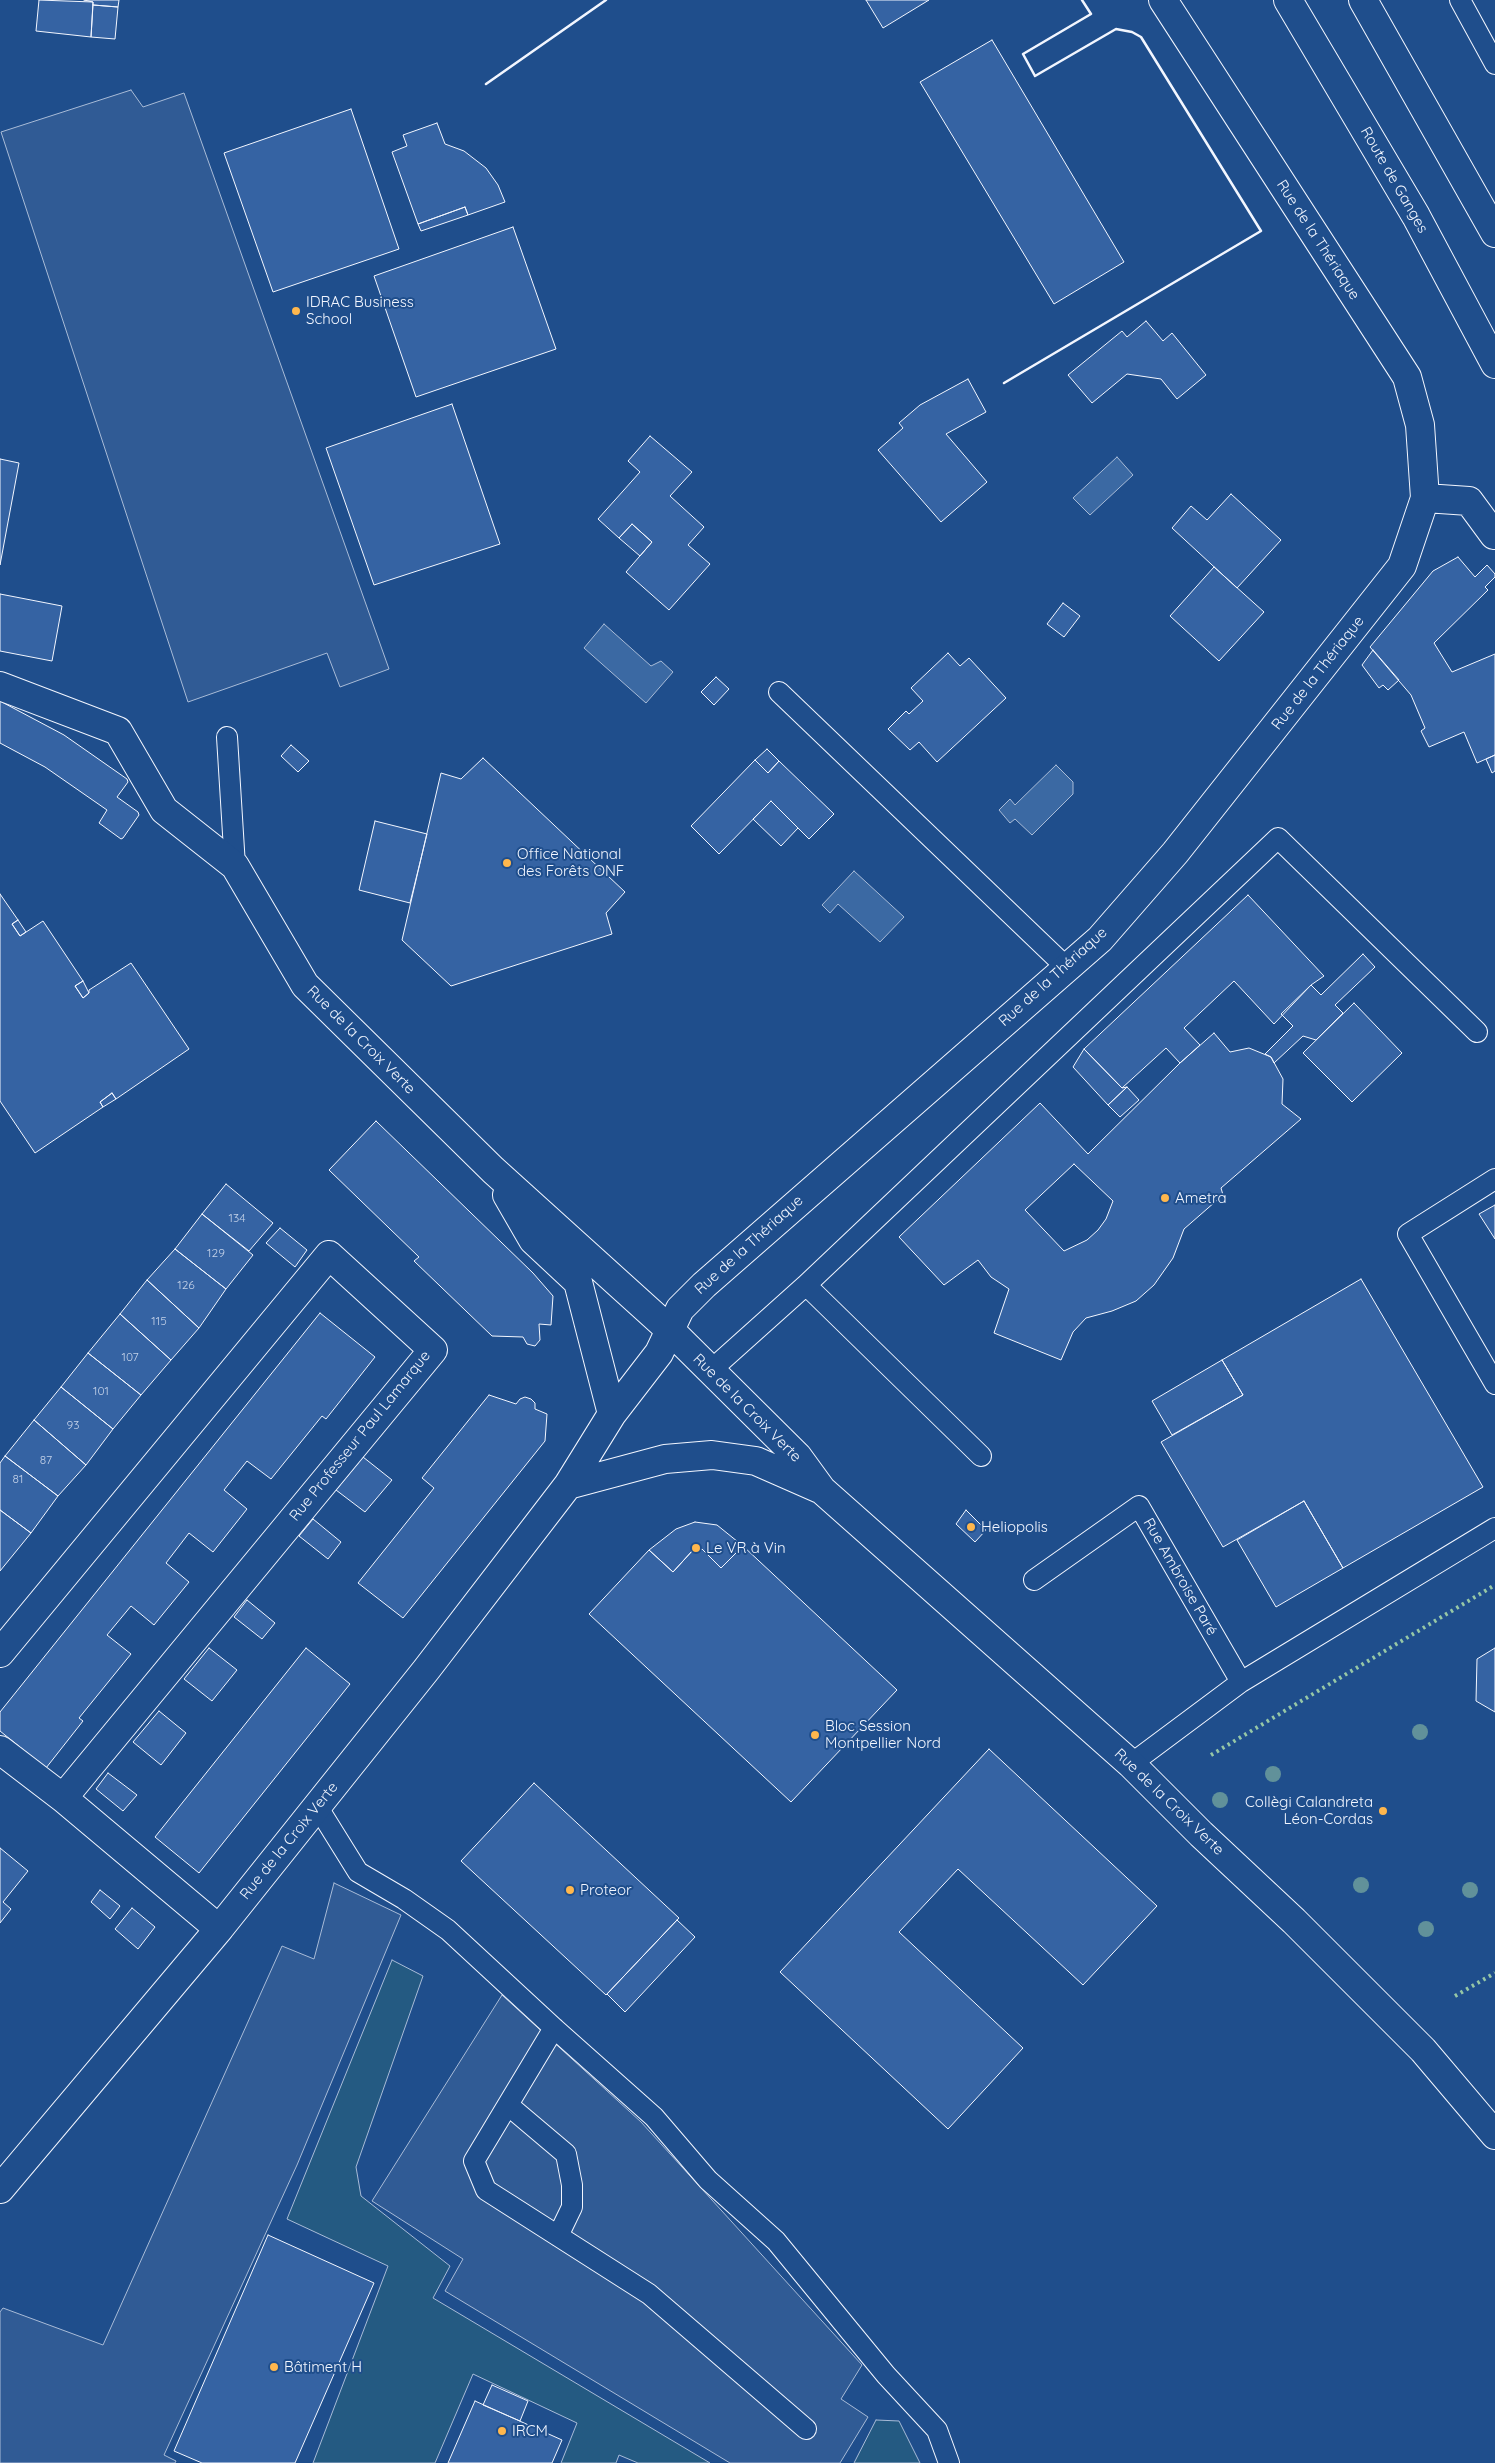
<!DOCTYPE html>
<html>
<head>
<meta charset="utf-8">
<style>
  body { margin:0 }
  canvas { display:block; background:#1f4e8c }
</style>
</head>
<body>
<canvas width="1495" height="2463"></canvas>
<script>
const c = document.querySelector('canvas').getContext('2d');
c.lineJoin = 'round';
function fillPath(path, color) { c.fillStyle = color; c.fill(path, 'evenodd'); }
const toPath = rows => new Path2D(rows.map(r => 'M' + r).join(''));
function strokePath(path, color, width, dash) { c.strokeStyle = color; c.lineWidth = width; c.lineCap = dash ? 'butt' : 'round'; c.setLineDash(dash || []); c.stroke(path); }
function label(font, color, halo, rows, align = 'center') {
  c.font = font + ' Quicksand,sans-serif'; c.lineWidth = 4; c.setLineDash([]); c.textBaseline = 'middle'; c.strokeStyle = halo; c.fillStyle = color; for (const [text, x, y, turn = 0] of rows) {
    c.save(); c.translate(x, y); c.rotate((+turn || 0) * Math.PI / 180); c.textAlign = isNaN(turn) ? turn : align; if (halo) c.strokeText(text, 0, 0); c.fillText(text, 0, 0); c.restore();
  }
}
const green = toPath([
  [392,1960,423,1976,356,2167,361,2196,450,2266,433,2298,710,2463,638,2463,619,2455,616,2463,561,2463,577,2423,473,2374,435,2463,313,2463,388,2266,287,2219,392,1960],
  [876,2420,899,2421,920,2463,854,2463,876,2420]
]);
fillPath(green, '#245a82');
strokePath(green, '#a8bbd7', 1);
const parking = toPath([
  [131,90,143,107,184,93,389,669,340,687,327,653,188,702,1,132,131,90],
  [334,1883,401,1915,297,2165,164,2455,176,2461,175,2463,0,2463,0,2312,3,2308,103,2345,282,1946,314,1959,334,1883],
  [502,1995,641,2122,862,2365,841,2399,868,2417,840,2463,730,2463,445,2291,463,2259,372,2201,502,1995]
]);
fillPath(parking, '#305b95');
strokePath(parking, '#a8bbd7', 1);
const water = toPath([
  [1117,457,1133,475,1090,515,1073,498,1117,457],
  [604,624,651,666,661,661,673,672,646,703,584,648,604,624],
  [1056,765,1073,782,1073,794,1032,835,1015,819,1010,823,999,810,1010,799,1015,805,1056,765],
  [854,871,904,917,880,942,838,904,830,913,822,905,854,871]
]);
fillPath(water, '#3b69a3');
strokePath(water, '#a8bbd7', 1);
const building = toPath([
  [39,0,93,2,91,37,36,31,39,0],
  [84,0,119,0,118,7,93,5,93,2,84,0],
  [866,0,929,0,883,28,866,0],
  [93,5,118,7,115,39,91,37,93,5],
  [992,40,1124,262,1054,304,920,82,992,40],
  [351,109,399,249,273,292,224,153,351,109],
  [437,123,445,144,464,151,486,168,498,185,505,202,468,215,465,207,418,224,392,152,407,146,403,135,437,123],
  [465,207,468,215,421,231,418,224,465,207],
  [513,227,556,349,416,397,374,276,513,227],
  [1146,321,1163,341,1172,333,1206,375,1177,399,1161,379,1127,374,1092,403,1068,375,1122,331,1127,337,1146,321],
  [968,379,986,412,946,434,987,482,941,522,878,450,903,428,899,423,920,405,968,379],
  [452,404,500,544,374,585,326,448,452,404],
  [650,436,692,472,670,496,704,527,688,545,710,564,669,610,626,572,652,542,632,524,619,538,598,519,640,472,628,461,650,436],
  [0,459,19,463,0,565,0,459],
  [1231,494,1281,540,1237,588,1172,528,1191,506,1207,520,1231,494],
  [632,524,652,542,640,556,619,538,632,524],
  [1458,557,1475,577,1487,565,1495,574,1495,577,1485,587,1488,590,1434,643,1452,672,1495,654,1495,755,1477,763,1464,732,1429,747,1421,731,1425,728,1411,695,1370,647,1433,571,1458,557],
  [1214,567,1264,612,1219,661,1170,616,1214,567],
  [0,594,62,606,52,661,0,651,0,594],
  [1063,603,1080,616,1064,637,1047,624,1063,603],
  [1373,650,1399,680,1388,690,1383,685,1379,688,1362,665,1373,650],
  [948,653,960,666,969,658,1006,698,937,762,919,742,910,750,888,729,906,711,909,714,923,701,911,688,948,653],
  [716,677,729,689,714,705,701,692,716,677],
  [0,701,64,735,127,779,128,782,117,797,138,812,139,815,123,838,121,839,99,823,107,810,45,767,0,743,0,701],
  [291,745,309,761,298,772,281,756,291,745],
  [767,749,779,761,768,773,755,760,767,749],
  [1495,755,1495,771,1492,773,1486,759,1495,755],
  [483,758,625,892,606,913,612,934,451,986,402,940,441,773,461,779,483,758],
  [755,760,768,773,779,761,834,814,809,839,771,801,719,854,691,826,755,760],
  [771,801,798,828,781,846,753,819,771,801],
  [375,821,427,834,410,903,359,890,375,821],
  [0,894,18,920,12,924,20,936,43,921,83,981,75,986,83,998,89,993,89,990,131,963,189,1049,116,1099,112,1093,100,1102,103,1107,35,1153,0,1101,0,894],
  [1248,895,1324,976,1311,985,1274,1024,1234,981,1184,1028,1200,1045,1180,1063,1166,1048,1122,1088,1084,1049,1248,895],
  [18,920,26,932,20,936,12,924,18,920],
  [1363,954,1375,967,1335,1005,1343,1013,1316,1040,1303,1036,1274,1063,1271,1057,1265,1054,1293,1026,1281,1014,1311,985,1321,995,1363,954],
  [83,981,89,993,83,998,75,986,83,981],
  [1354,1003,1402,1053,1352,1102,1303,1053,1354,1003],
  [1214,1033,1230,1052,1249,1048,1271,1057,1283,1079,1282,1104,1301,1119,1221,1188,1223,1195,1184,1229,1173,1258,1154,1285,1136,1301,1112,1311,1086,1318,1073,1332,1061,1360,994,1333,1009,1289,991,1277,978,1260,944,1285,899,1237,1040,1103,1088,1154,1180,1063,1214,1033],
  [1074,1164,1113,1201,1106,1219,1098,1230,1087,1240,1064,1251,1025,1210,1074,1164],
  [1084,1049,1122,1088,1127,1087,1108,1105,1073,1067,1084,1049],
  [1127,1087,1139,1100,1120,1117,1108,1105,1127,1087],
  [112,1093,116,1099,103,1107,100,1102,112,1093],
  [376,1121,533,1273,553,1296,551,1325,539,1324,540,1340,535,1346,527,1344,523,1337,492,1336,414,1261,419,1257,329,1170,376,1121],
  [226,1184,273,1223,249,1251,202,1214,226,1184],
  [1495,1205,1495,1239,1479,1214,1495,1205],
  [202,1214,253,1255,226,1289,175,1249,202,1214],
  [280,1228,307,1250,295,1267,266,1243,280,1228],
  [175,1249,226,1289,199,1328,147,1280,175,1249],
  [1361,1279,1483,1487,1343,1568,1304,1501,1223,1547,1161,1442,1243,1395,1222,1360,1361,1279],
  [147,1280,199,1328,171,1360,120,1314,147,1280],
  [320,1313,375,1357,326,1419,322,1416,271,1479,247,1461,224,1490,247,1509,213,1552,189,1533,166,1563,189,1582,154,1625,131,1606,107,1635,131,1654,79,1718,83,1721,46,1768,0,1731,0,1712,320,1313],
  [120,1314,171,1360,141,1395,88,1353,120,1314],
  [88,1353,141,1395,113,1429,61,1387,88,1353],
  [1222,1360,1243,1395,1172,1435,1152,1401,1222,1360],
  [61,1387,113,1429,86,1465,34,1420,61,1387],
  [489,1395,516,1404,520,1399,525,1397,531,1399,535,1403,535,1409,547,1414,545,1441,403,1618,358,1583,434,1488,422,1478,489,1395],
  [34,1420,86,1465,58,1496,5,1456,34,1420],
  [5,1456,58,1496,31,1533,0,1510,0,1463,5,1456],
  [363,1457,392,1480,365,1512,336,1490,363,1457],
  [1304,1501,1343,1568,1276,1607,1237,1540,1304,1501],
  [0,1510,31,1533,0,1571,0,1510],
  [966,1510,986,1530,975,1542,956,1524,966,1510],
  [313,1519,341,1542,328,1559,299,1536,313,1519],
  [695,1522,717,1525,743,1546,721,1568,702,1549,693,1550,673,1572,649,1550,676,1529,695,1522],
  [743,1546,897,1690,791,1802,589,1614,649,1550,673,1572,693,1550,702,1549,721,1568,743,1546],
  [247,1600,275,1623,262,1639,234,1617,247,1600],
  [209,1648,237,1670,212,1701,184,1679,209,1648],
  [306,1648,350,1684,199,1873,155,1837,306,1648],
  [1495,1648,1495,1712,1476,1701,1477,1659,1495,1648],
  [159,1711,186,1733,161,1765,133,1742,159,1711],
  [989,1749,1157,1906,1083,1985,958,1869,899,1932,1023,2048,948,2129,780,1972,989,1749],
  [108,1773,137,1795,123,1811,96,1789,108,1773],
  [534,1783,679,1918,606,1995,461,1861,534,1783],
  [0,1848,28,1871,3,1902,11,1909,0,1923,0,1848],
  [100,1890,120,1906,110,1919,91,1902,100,1890],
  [132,1908,155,1927,138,1949,115,1929,132,1908],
  [677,1920,695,1937,625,2012,607,1994,677,1920],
  [268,2235,374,2283,295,2463,202,2463,174,2451,268,2235],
  [492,2385,528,2401,520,2421,483,2405,492,2385],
  [475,2401,562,2440,552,2463,448,2463,475,2401]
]);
fillPath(building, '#3563a3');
strokePath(building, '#f2f6ff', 1);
const lane = toPath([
  [1460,0,1495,64],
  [779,692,1066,967],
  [227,737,235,866],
  [1495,1179,1408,1234,1495,1384],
  [710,1371,806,1285],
  [981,1456,806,1285,1278,838,1477,1032],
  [1034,1580,1139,1506,1241,1682,1495,1528],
  [1131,1764,1241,1682],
  [317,1806,358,1872,404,1899,448,1930,554,2028,654,2117,708,2180,776,2241,886,2375,937,2430,949,2463],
  [554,2028,474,2161,486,2190,649,2294,806,2429],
  [508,2105,566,2154,572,2185,572,2207,558,2236]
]);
const street = toPath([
  [1425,498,1469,501,1494,535],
  [0,686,118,731,164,810,235,866,305,985,493,1170,670,1330,798,1457,822,1490,1131,1764,1201,1834,1294,1921,1423,2050,1495,2135],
  [507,1195,533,1240,578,1282,612,1414],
  [568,1485,665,1459,712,1455,756,1461,822,1490],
  [0,1653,329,1255,433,1350,63,1798],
  [0,1750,63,1798,219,1929],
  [0,2189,219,1929,426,1670,568,1485,612,1414,659,1353,680,1309,704,1285,1100,939,1175,853,1402,566,1425,498,1420,425,1407,377,1163,0]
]);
const primary = toPath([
  [1288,0,1416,216,1495,364],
  [1363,0,1495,233]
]);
strokePath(lane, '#f2f6ff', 22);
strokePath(street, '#f2f6ff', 30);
strokePath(primary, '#f2f6ff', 30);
strokePath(lane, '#1f4e8c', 20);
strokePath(street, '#1f4e8c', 28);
strokePath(primary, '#1f4e8c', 28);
strokePath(toPath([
  [1211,1755,1495,1585],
  [1455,1996,1495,1973]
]), '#97c8a6', 4, [2.5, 4]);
strokePath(toPath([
  [486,84,606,0],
  [1004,383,1261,231,1141,37,1132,32,1116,29,1035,76,1023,54,1091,14,1082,0]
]), '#f2f6ff', 2.5);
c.fillStyle = '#61919a';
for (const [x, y] of [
  [1420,1732],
  [1273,1774],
  [1220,1800],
  [1361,1885],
  [1470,1890],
  [1426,1929]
]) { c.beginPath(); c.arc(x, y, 8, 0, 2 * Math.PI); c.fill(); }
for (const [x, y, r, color] of [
  [296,311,5,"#ffb74d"],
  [507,863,5,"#ffb74d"],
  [1165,1198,5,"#ffb74d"],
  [971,1527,5,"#ffb74d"],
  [696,1548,5,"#ffb74d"],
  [815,1735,5,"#ffb74d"],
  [1383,1811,5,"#ffb74d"],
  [570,1890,5,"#ffb74d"],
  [274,2367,5,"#ffb74d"],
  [502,2431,5,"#ffb74d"]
]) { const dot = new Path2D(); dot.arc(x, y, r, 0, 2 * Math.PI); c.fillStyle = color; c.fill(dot); strokePath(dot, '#1f4e8c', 2); }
label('12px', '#c3d1e8', null, [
  ["134",237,1218],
  ["129",216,1253],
  ["126",186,1285],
  ["115",159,1321],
  ["107",130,1357],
  ["101",101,1391],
  ["93",73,1425],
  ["87",46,1460],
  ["81",18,1479]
]);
label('15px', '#f2f6ff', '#1f4e8c', [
  ["Route de Ganges",1394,180,60],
  ["Rue de la Thériaque",1318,240,57],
  ["Rue de la Thériaque",1318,673,-52],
  ["Rue de la Thériaque",1053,977,-42],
  ["Rue de la Croix Verte",361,1040,45],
  ["Rue de la Thériaque",749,1245,-42],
  ["Rue de la Croix Verte",747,1408,45],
  ["Rue Professeur Paul Lamarque",360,1436,-51],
  ["Rue Ambroise Paré",1180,1577,60],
  ["Rue de la Croix Verte",1169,1802,44],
  ["Rue de la Croix Verte",289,1841,-51]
]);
label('15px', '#f2f6ff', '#1f4e8c', [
  ["IDRAC Business",306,302],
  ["School",306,319],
  ["Office National",517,854],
  ["des Forêts ONF",517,871],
  ["Ametra",1175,1198],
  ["Heliopolis",981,1527],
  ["Le VR à Vin",706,1548],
  ["Bloc Session",825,1726],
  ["Montpellier Nord",825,1743],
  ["Collègi Calandreta",1373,1802,"right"],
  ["Léon-Cordas",1373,1819,"right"],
  ["Proteor",580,1890],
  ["Bâtiment H",284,2367],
  ["IRCM",512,2431]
], 'left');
</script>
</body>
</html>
